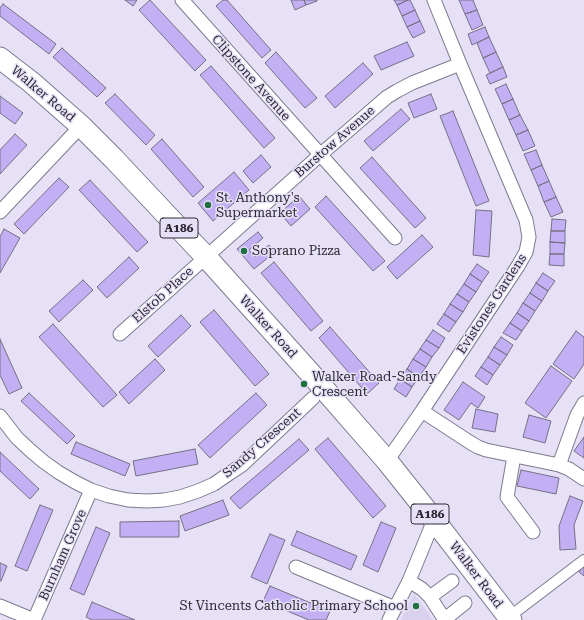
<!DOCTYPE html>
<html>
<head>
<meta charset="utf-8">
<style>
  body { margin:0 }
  canvas { display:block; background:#e7e1f8 }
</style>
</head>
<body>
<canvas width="584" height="620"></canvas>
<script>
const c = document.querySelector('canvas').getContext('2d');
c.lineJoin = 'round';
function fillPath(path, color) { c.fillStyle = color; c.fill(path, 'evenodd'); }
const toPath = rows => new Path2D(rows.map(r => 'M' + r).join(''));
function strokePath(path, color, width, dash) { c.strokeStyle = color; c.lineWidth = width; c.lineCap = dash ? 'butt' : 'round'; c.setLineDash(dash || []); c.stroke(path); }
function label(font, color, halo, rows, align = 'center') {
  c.font = font + ' "Roboto Serif",serif'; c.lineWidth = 3; c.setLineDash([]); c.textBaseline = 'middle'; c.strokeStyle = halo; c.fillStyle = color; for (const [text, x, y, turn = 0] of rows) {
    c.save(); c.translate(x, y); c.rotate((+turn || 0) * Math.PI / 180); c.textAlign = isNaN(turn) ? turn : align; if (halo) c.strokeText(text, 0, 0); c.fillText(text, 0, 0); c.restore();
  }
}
fillPath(toPath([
  [414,593,433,620,401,620]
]), '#d9d2ee');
const building = toPath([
  [125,0,137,0,133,6,125,0],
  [150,0,206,60,195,71,139,10,150,0],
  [223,0,227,0,271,50,262,58,216,6,223,0],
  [291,0,304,0,306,5,295,10,291,0],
  [304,0,317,0,317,1,306,5,304,0],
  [394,0,408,0,397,5,394,0],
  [408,0,410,0,415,10,402,16,397,5,408,0],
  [459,0,473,0,477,10,465,14,459,0],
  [3,4,56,44,49,54,0,16,0,8,3,4],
  [415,10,420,21,407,27,402,16,415,10],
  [477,10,483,25,472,30,465,14,477,10],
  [420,21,425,32,413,38,407,27,420,21],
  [485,27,489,37,472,45,468,34,485,27],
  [489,37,496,52,483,58,477,43,489,37],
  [407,42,414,56,381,70,374,56,407,42],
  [62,48,106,88,97,97,53,57,62,48],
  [276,52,317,98,305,108,265,63,276,52],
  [496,52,503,67,490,73,483,58,496,52],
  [363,63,373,74,335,108,325,96,363,63],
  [211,66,275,138,264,148,200,75,211,66],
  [503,67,507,77,490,84,486,75,503,67],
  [506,84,513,99,502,104,495,89,506,84],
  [115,94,155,135,146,145,105,103,115,94],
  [431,94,437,109,414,118,408,103,431,94],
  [0,96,23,113,15,124,0,113,0,96],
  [513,99,520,115,509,120,502,104,513,99],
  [401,109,410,119,373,151,364,141,401,109],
  [453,111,489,201,476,206,440,116,453,111],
  [520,115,528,130,516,135,509,120,520,115],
  [528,130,535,146,523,151,516,135,528,130],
  [15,134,27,145,0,174,0,150,15,134],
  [162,139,204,187,193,197,151,149,162,139],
  [536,150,542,165,531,170,524,154,536,150],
  [261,155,271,167,253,183,243,171,261,155],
  [372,157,426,218,415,228,360,168,372,157],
  [542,165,549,181,538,186,531,170,542,165],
  [234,172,249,190,213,221,198,203,234,172],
  [59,178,69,187,24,234,14,224,59,178],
  [90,180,148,242,137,252,79,190,90,180],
  [549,181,556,197,544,202,538,186,549,181],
  [299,196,310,209,291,226,280,213,299,196],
  [326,196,385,261,373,271,315,207,326,196],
  [556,197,563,212,551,217,544,202,556,197],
  [476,210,492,211,489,257,473,255,476,210],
  [552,219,566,220,565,231,551,231,552,219],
  [4,229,20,238,0,273,0,237,4,229],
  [551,231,565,231,565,243,550,242,551,231],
  [258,232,263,238,249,250,255,257,269,245,275,252,254,269,237,249,258,232],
  [422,235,433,247,397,279,387,267,422,235],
  [550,242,565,243,564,254,550,254,550,242],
  [550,254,564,254,564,266,549,265,550,254],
  [129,257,139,268,107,298,97,287,129,257],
  [274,262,323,321,311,331,261,273,274,262],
  [477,264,489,272,482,282,470,274,477,264],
  [543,273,555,281,548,291,536,283,543,273],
  [470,274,482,282,476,292,464,284,470,274],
  [83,280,93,290,59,322,49,311,83,280],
  [536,283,548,291,542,301,530,293,536,283],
  [464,284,476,292,469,302,457,294,464,284],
  [530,293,542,301,535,311,523,303,530,293],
  [457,294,469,302,463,312,450,304,457,294],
  [523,303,535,311,529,321,517,313,523,303],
  [450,304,463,312,456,322,444,314,450,304],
  [214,310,269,374,255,386,200,322,214,310],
  [517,313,529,321,522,331,510,323,517,313],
  [444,314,456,322,449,332,437,324,444,314],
  [181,315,191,326,158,357,148,346,181,315],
  [510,323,522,331,516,340,503,333,510,323],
  [53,324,117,395,103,407,39,337,53,324],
  [330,327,379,383,367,394,319,338,330,327],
  [433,330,445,338,439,348,426,340,433,330],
  [576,331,584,337,584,364,574,379,553,364,576,331],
  [501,337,513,345,507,355,494,347,501,337],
  [0,339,22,388,9,394,0,375,0,339],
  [426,340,439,348,432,357,420,349,426,340],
  [494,347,507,355,500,365,488,357,494,347],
  [420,349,432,357,426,367,413,359,420,349],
  [488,357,500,365,493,375,481,367,488,357],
  [155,359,165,370,129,404,119,392,155,359],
  [413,359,426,367,419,377,407,369,413,359],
  [551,366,572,381,546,418,525,403,551,366],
  [481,367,493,375,487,385,475,376,481,367],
  [407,369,419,377,412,387,400,379,407,369],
  [400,379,412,387,406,397,394,389,400,379],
  [463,382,485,397,478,408,471,403,459,420,444,410,463,382],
  [29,393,75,436,67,444,21,401,29,393],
  [256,393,267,405,210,458,198,445,256,393],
  [476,409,498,414,495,432,472,428,476,409],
  [529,415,551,421,545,443,523,437,529,415],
  [584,437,584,458,574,451,584,437],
  [328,438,386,506,373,518,315,449,328,438],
  [299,439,309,450,240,509,230,498,299,439],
  [76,442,130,464,125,476,71,454,76,442],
  [195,449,198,464,136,476,133,461,195,449],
  [0,452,39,489,30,499,0,471,0,452],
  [521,470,559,478,556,494,517,486,521,470],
  [570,496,583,501,574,525,576,549,560,550,559,526,570,496],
  [223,500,229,515,185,531,180,516,223,500],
  [40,505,53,510,27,571,15,566,40,505],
  [179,521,179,537,120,537,120,522,179,521],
  [381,522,396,528,378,572,363,565,381,522],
  [96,527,110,533,84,595,70,589,96,527],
  [297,531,357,556,351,570,291,545,297,531],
  [270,534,285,540,267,584,251,577,270,534],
  [0,563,7,566,1,581,0,581,0,563],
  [584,565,584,576,579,572,584,565],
  [270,586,330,611,326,620,309,620,263,601,270,586],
  [92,602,135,620,92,620,86,617,92,602]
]);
fillPath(building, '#c3b0f4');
strokePath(building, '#767084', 1);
const pedestrian = toPath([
  [509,617,584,560]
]);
const minor = toPath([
  [182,0,395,238],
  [0,212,81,126],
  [120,334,320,155,387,97,397,91,412,83,460,64],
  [422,411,471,443,478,447,486,450,559,465,569,469,584,479],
  [0,416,17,438,31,451,44,462,58,472,75,482,91,490,109,496,128,500,147,501,164,500,180,497,198,491,214,484,227,475,242,465,313,398],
  [514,456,507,497,533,532],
  [387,461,422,411,518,266,526,252,529,237,526,220,460,64,434,0],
  [559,465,577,415,584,403],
  [296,567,395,608],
  [409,581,422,589,430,597,445,620],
  [430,597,452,581],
  [0,606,34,620],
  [445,619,465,603],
  [34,620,91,490],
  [389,620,409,581,434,520]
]);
const primary = toPath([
  [0,58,31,82,81,126,114,159,206,257,311,374,387,461,434,520,511,620]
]);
strokePath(pedestrian, '#7f7a8e', 12);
strokePath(minor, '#7f7a8e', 15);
strokePath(primary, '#7f7a8e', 23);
strokePath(pedestrian, '#fff', 10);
strokePath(minor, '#fff', 13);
strokePath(primary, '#fff', 21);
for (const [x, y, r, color] of [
  [208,205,4,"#1f6f40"],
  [244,251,4,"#1f6f40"],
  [304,384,4,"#1f6f40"],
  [416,606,4,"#1f6f40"]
]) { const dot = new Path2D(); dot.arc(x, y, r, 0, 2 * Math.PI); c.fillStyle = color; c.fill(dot); strokePath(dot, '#e7e1f8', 1.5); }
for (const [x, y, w] of [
  [179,228,38],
  [430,514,38]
]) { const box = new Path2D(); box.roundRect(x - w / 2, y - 10, w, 20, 3); c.fillStyle = '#e7e1f8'; c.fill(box); strokePath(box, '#2d2a33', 1); }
label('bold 12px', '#2d2a33', null, [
  ["A186",179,228],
  ["A186",430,514]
]);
label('13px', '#2d2a33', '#e7e1f8', [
  ["Clipstone Avenue",251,78,48],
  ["Walker Road",43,94,40],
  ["Burstow Avenue",335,142,-41],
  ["Elstob Place",163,295,-42],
  ["Evistones Gardens",492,304,-57],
  ["Walker Road",268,327,48],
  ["Sandy Crescent",262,443,-41],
  ["Burnham Grove",63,555,-66],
  ["Walker Road",476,575,53]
]);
label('13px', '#2d2a33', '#e7e1f8', [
  ["St. Anthony's",216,198],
  ["Supermarket",216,213],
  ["Soprano Pizza",252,251],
  ["Walker Road-Sandy",312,377],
  ["Crescent",312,392],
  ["St Vincents Catholic Primary School",408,606,"right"]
], 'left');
</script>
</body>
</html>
